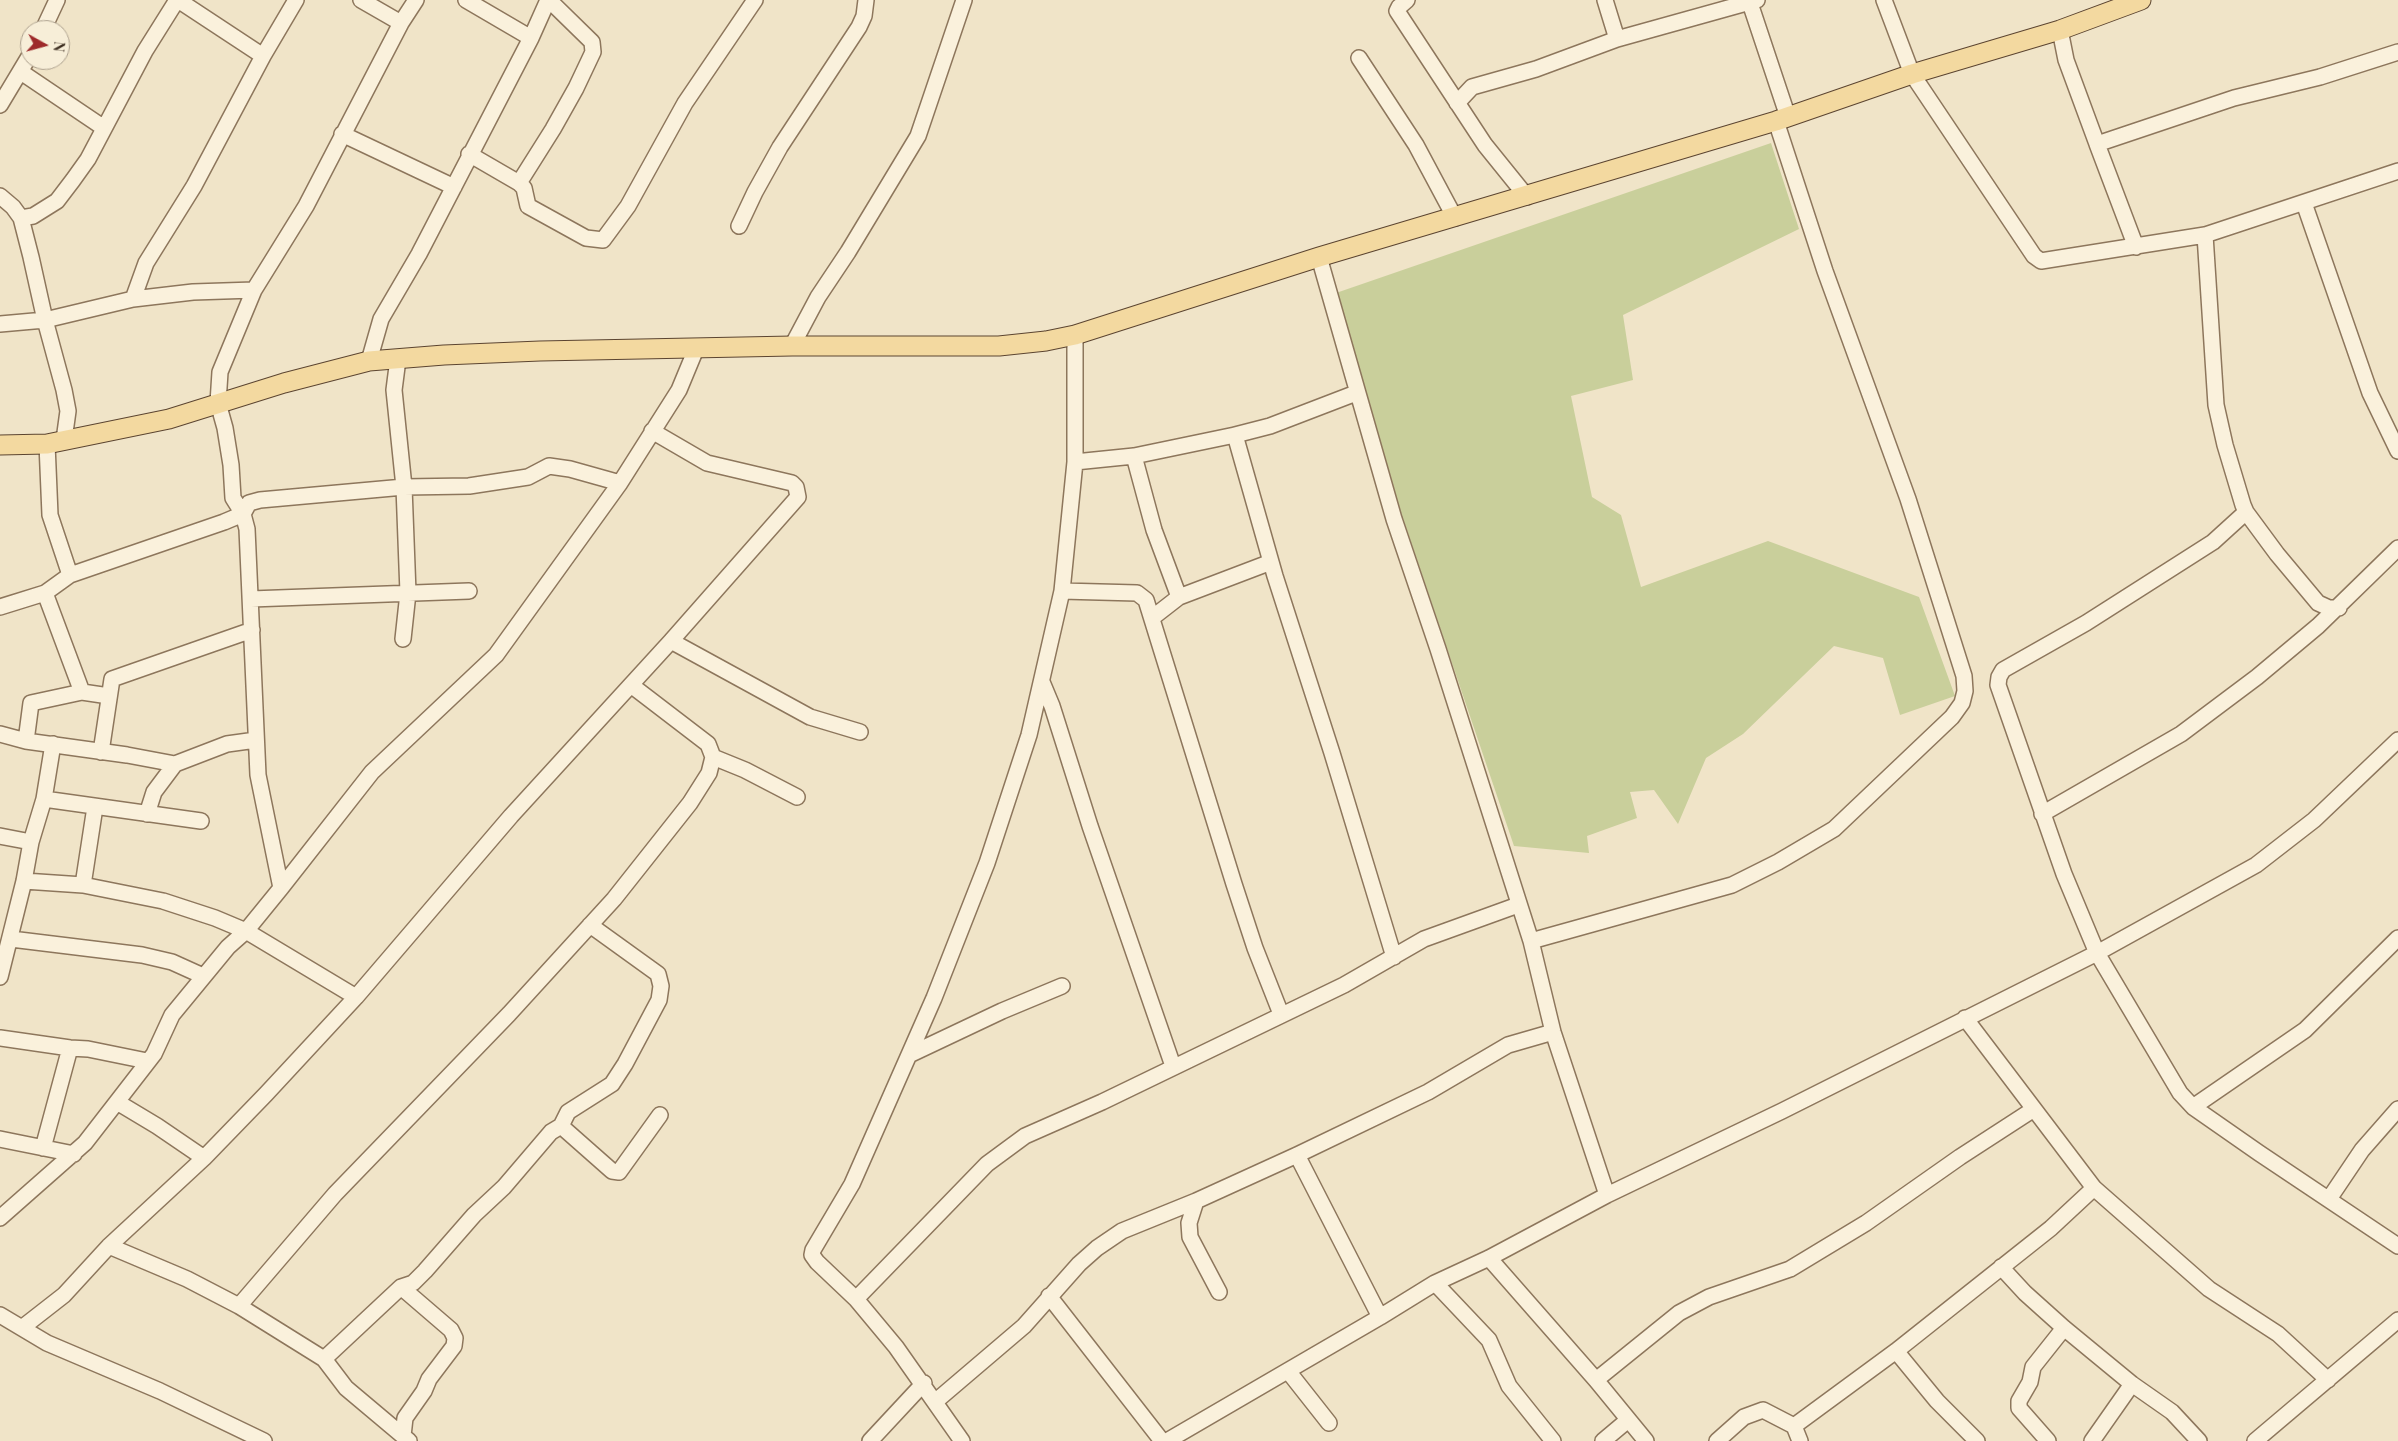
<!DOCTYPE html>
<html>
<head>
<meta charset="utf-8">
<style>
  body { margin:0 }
  #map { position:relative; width:2398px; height:1441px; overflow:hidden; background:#f0e4c8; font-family:"Playfair Display",serif }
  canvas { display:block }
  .north { position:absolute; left:20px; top:20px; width:50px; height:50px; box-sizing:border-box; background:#f7eed8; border:1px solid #ada18e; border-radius:50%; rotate:97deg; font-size:14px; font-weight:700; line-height:20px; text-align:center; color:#3d2e20 }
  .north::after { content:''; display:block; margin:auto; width:18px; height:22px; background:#9e2a2b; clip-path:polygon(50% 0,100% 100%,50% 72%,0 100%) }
</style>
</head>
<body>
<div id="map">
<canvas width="2398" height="1441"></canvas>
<div class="north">N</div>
</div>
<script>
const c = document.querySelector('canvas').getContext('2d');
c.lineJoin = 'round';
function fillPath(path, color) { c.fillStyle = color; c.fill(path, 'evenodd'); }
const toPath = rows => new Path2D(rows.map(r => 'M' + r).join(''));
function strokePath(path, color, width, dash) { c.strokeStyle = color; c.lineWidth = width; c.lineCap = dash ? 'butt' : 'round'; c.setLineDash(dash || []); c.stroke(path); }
fillPath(toPath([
  [1771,143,1799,229,1623,315,1633,380,1571,396,1592,497,1621,515,1641,587,1768,541,1919,597,1955,696,1900,715,1883,658,1834,646,1743,734,1706,758,1678,824,1654,790,1630,792,1637,818,1587,836,1589,853,1514,846,1391,483,1336,293]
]), '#c9cf9b');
const minor = toPath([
  [178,0,263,56],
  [361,0,401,23],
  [466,0,531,38],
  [1407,0,1399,7,1397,11,1485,145,1527,197],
  [1605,0,1617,39],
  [1884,0,1912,74,2034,256,2041,261,2205,235,2398,171],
  [1750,3,1788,117],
  [43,30,57,0],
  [2060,30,2066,60,2097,144,2234,98,2320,77,2398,52],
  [1359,58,1416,145,1455,218],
  [21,72,104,128],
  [1457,103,1472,87,1536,69,1617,39,1757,0],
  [0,105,30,55],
  [342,134,454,187],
  [2097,144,2136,247],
  [469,154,519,183,524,188,528,206,586,238,603,240,628,206,685,103,755,0],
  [519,183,553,129,576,88,593,52,592,42,549,0],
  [0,196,13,207,21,218,31,257,45,320,64,390,68,411,64,440],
  [2304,203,2370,393,2398,451],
  [21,218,33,216,57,201,73,180,88,159,145,51,177,0],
  [739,226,755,192,780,147,859,27,864,16,866,0],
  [2205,235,2216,405,2225,445,2243,505,2246,512,2277,554,2318,603,2329,608,2339,608],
  [1319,257,1394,519,1438,649,1531,941,1553,1032,1607,1195],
  [133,299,146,263,194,186,263,56,296,0],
  [0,324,45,320,133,299,193,292,254,290],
  [792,346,818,297,848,252,918,136,964,0],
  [398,359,394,390,404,487,408,593,403,639],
  [369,361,381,319,419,254,531,38,548,0],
  [1235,435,1275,576,1332,753,1394,957],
  [47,444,50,515,70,575],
  [1134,456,1154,530,1179,597],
  [1075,462,1134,456,1235,435,1270,426,1356,393],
  [2246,512,2213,542,2086,623,2003,670,1999,677,1998,685,2064,874,2097,953,2180,1093,2193,1107,2259,1153,2398,1246],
  [1062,591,1137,593,1146,600,1234,884,1255,948,1281,1014],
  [45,593,82,692],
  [251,599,469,591],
  [0,607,45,593,70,575,224,522,243,514,249,503,260,500,404,487,469,486,528,477,549,466,570,469,620,483],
  [1152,618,1179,597,1271,562],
  [671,641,810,717,860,732],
  [1042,682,1052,706,1090,826,1173,1066],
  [0,734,26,741,127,755,175,764],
  [26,741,31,703,82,692,109,696],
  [101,752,112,679,252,630],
  [713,757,745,770,797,797],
  [44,799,201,821],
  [147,814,154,792,175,764,227,744,256,740],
  [2042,814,2181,734,2257,677,2318,626,2398,548],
  [0,836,31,842],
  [24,881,83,885,163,901,215,918,246,931,356,997],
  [83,885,95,807],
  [281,888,258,775,247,529,243,514,233,498,231,465,225,428,218,403,220,372,254,290,306,206,401,23,416,0],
  [11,939,142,955,172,962,203,976],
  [1531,941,1732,885,1778,862,1834,829,1952,717,1962,703,1965,691,1964,676,1908,499,1825,271,1776,121],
  [0,977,24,881,31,842,44,799,53,744],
  [1965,1018,2094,1188,2209,1289,2278,1334,2328,1380],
  [0,1038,70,1048,88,1049,147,1061],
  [909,1055,1002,1011,1062,986],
  [117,1102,157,1126,204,1158],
  [2193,1107,2305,1030,2398,938],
  [561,1126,612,1171,619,1172,660,1115],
  [0,1139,74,1154],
  [43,1148,70,1048],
  [1297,1155,1380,1317],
  [2329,1199,2362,1150,2398,1109],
  [1196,1201,1189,1223,1190,1237,1219,1292],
  [0,1218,85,1143,154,1054,172,1015,228,947,246,931,281,888,372,772,496,655,620,483,679,390,696,349],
  [109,1246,187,1279,239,1306,324,1359,346,1388,409,1441],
  [1489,1258,1596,1380,1646,1441],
  [2001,1267,2025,1293,2064,1328,2132,1384,2172,1412,2199,1441],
  [1435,1283,1489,1340,1509,1386,1553,1441],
  [401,1287,451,1330,455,1338,454,1346,429,1379,424,1391,405,1418,403,1436],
  [1049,1296,1162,1441],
  [856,1299,987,1164,1025,1136,1102,1102,1344,985,1424,939,1518,905],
  [239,1306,335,1194,509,1014,614,899,690,803,709,773,713,757,708,744,631,685],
  [0,1315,47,1343,160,1391,264,1441],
  [23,1327,64,1295,109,1246,204,1158,266,1094,356,997,511,816,671,641,798,497,796,487,792,483,707,463,652,431],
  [1896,1351,1937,1401,1977,1441],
  [324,1359,401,1287,413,1283,425,1271,474,1215,504,1187,551,1132,561,1126,568,1112,612,1084,625,1064,659,1000,661,986,658,974,590,925],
  [1288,1371,1329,1423],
  [1596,1380,1679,1313,1709,1297,1790,1269,1866,1223,1960,1157,2034,1109],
  [936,1401,1024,1326,1079,1264,1097,1248,1122,1231,1196,1201,1297,1155,1428,1092,1508,1045,1553,1032],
  [1794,1426,1896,1351,2051,1228,2094,1188],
  [870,1441,924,1383],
  [962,1441,896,1347,856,1299,817,1262,812,1255,813,1250,852,1184,934,998,987,863,1029,735,1062,591,1075,462,1075,335],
  [1167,1441,1380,1317,1435,1283,1489,1258,1607,1195,1782,1111,2097,953,2256,865,2314,820,2398,740],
  [1603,1441,1628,1420],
  [1717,1441,1744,1417,1763,1410,1794,1426,1800,1441],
  [2048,1441,2019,1408,2019,1401,2030,1382,2033,1367,2064,1328],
  [2092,1441,2132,1384],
  [2255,1441,2398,1320]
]);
const major = toPath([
  [0,445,47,444,169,419,284,383,369,361,444,355,540,351,792,346,999,346,1046,341,1075,335,1319,257,1776,121,1912,74,2060,30,2141,0]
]);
strokePath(minor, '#8d765c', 18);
strokePath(major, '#5b4430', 21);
strokePath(minor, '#faf1dc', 15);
strokePath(major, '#f3d9a0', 19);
</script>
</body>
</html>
